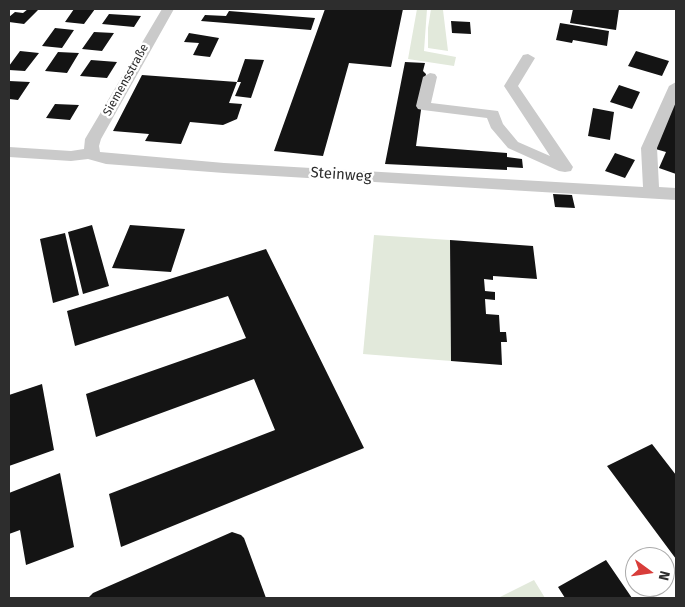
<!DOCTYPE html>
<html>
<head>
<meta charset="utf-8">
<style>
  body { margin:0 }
  #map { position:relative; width:685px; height:607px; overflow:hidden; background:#fff; font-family:"Fira Sans",sans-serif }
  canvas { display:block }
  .frame { position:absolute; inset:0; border:10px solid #2d2d2d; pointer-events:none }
  .north { position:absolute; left:625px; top:547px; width:50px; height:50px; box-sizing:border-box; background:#fff; border:1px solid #ababab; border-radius:50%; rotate:104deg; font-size:14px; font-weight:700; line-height:20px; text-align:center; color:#2d2d2d }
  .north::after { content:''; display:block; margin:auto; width:18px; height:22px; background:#d83d3a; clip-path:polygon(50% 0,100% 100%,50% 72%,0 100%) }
</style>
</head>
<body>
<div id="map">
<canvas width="685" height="607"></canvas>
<div class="frame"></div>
<div class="north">N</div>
</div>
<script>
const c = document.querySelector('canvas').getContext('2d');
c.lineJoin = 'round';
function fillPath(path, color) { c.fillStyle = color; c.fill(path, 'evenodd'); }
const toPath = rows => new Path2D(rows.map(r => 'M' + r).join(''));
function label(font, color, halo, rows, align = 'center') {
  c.font = font + ' "Fira Sans",sans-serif'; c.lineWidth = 5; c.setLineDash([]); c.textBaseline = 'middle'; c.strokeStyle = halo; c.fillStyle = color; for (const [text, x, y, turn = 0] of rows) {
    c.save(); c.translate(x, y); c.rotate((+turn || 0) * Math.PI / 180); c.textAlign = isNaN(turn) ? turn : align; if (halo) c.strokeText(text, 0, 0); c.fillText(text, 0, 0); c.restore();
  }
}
fillPath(toPath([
  [417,9,427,9,424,51,456,57,454,66,408,59],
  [431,9,443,10,448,51,428,48,428,28],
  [374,235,450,240,451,361,363,354],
  [534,580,545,598,498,598]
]), '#e2e9db');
fillPath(toPath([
  [28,9,38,10,24,24,9,22,9,17,15,12,23,13],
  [74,9,95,9,84,24,65,22],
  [325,9,403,9,391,67,349,63,323,156,274,151],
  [573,9,619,9,616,30,570,23],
  [229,11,315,18,311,30,201,21,205,15,226,16],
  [109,14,141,16,134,27,102,24],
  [451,21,470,22,471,34,452,33],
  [560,23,609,31,607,46,573,40,572,43,556,40],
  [55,28,74,30,62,48,42,46],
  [94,32,114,33,102,51,82,49],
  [189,33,219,38,210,57,193,55,199,43,184,42],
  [20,51,39,53,25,71,9,70,9,66],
  [636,51,669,61,662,76,628,66],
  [58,52,79,53,67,73,45,71],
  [245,59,264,60,251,98,235,96,241,82,237,82],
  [91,60,117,62,107,78,80,76],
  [405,62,425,63,423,71,426,74,416,146,507,153,507,157,522,159,523,168,507,167,507,170,385,164],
  [142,75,237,82,229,103,242,104,237,119,223,125,190,122,181,144,145,141,149,134,113,131],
  [9,81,30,82,18,100,9,99],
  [619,85,640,92,632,109,610,102],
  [676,96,676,174,659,168,666,152,652,148],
  [55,104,79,105,70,120,46,118],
  [593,108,614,112,610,140,588,136],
  [615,153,635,160,625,178,605,171],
  [553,194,572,195,575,208,555,207],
  [92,225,109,286,83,294,68,232],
  [130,225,185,229,171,272,112,268],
  [65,233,79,295,53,303,40,239],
  [450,240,533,246,537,279,493,276,493,280,484,279,485,291,495,292,495,300,485,299,486,314,499,315,500,332,506,332,507,342,501,342,502,365,451,361],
  [266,249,364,448,121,547,109,494,275,430,254,379,96,437,86,394,246,338,228,296,75,346,67,311],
  [42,384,54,450,9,466,9,395],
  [652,444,676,475,676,559,607,466],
  [60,473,74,547,26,565,20,530,9,534,9,493],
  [232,532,241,535,244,538,266,598,88,598,93,593],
  [606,560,632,598,565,598,558,587]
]), '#141414');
fillPath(toPath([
  [162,9,174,9,101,139,99,146,100,152,224,163,643,187,641,148,669,86,676,82,676,102,657,148,659,187,676,188,676,200,224,173,106,164,88,159,71,161,9,157,9,147,71,151,84,149,85,139,162,9],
  [528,54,535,58,518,86,573,167,571,171,565,172,559,171,508,148,491,128,487,118,423,110,418,109,416,106,423,77,430,73,435,74,437,77,431,103,498,111,503,124,518,142,550,156,504,86,523,55,528,54]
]), '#cacaca');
label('12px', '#2d2d2d', '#fff', [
  ["Siemensstraße",126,80,-61]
]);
label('15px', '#2d2d2d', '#fff', [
  ["Steinweg",341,175,4]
]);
</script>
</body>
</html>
